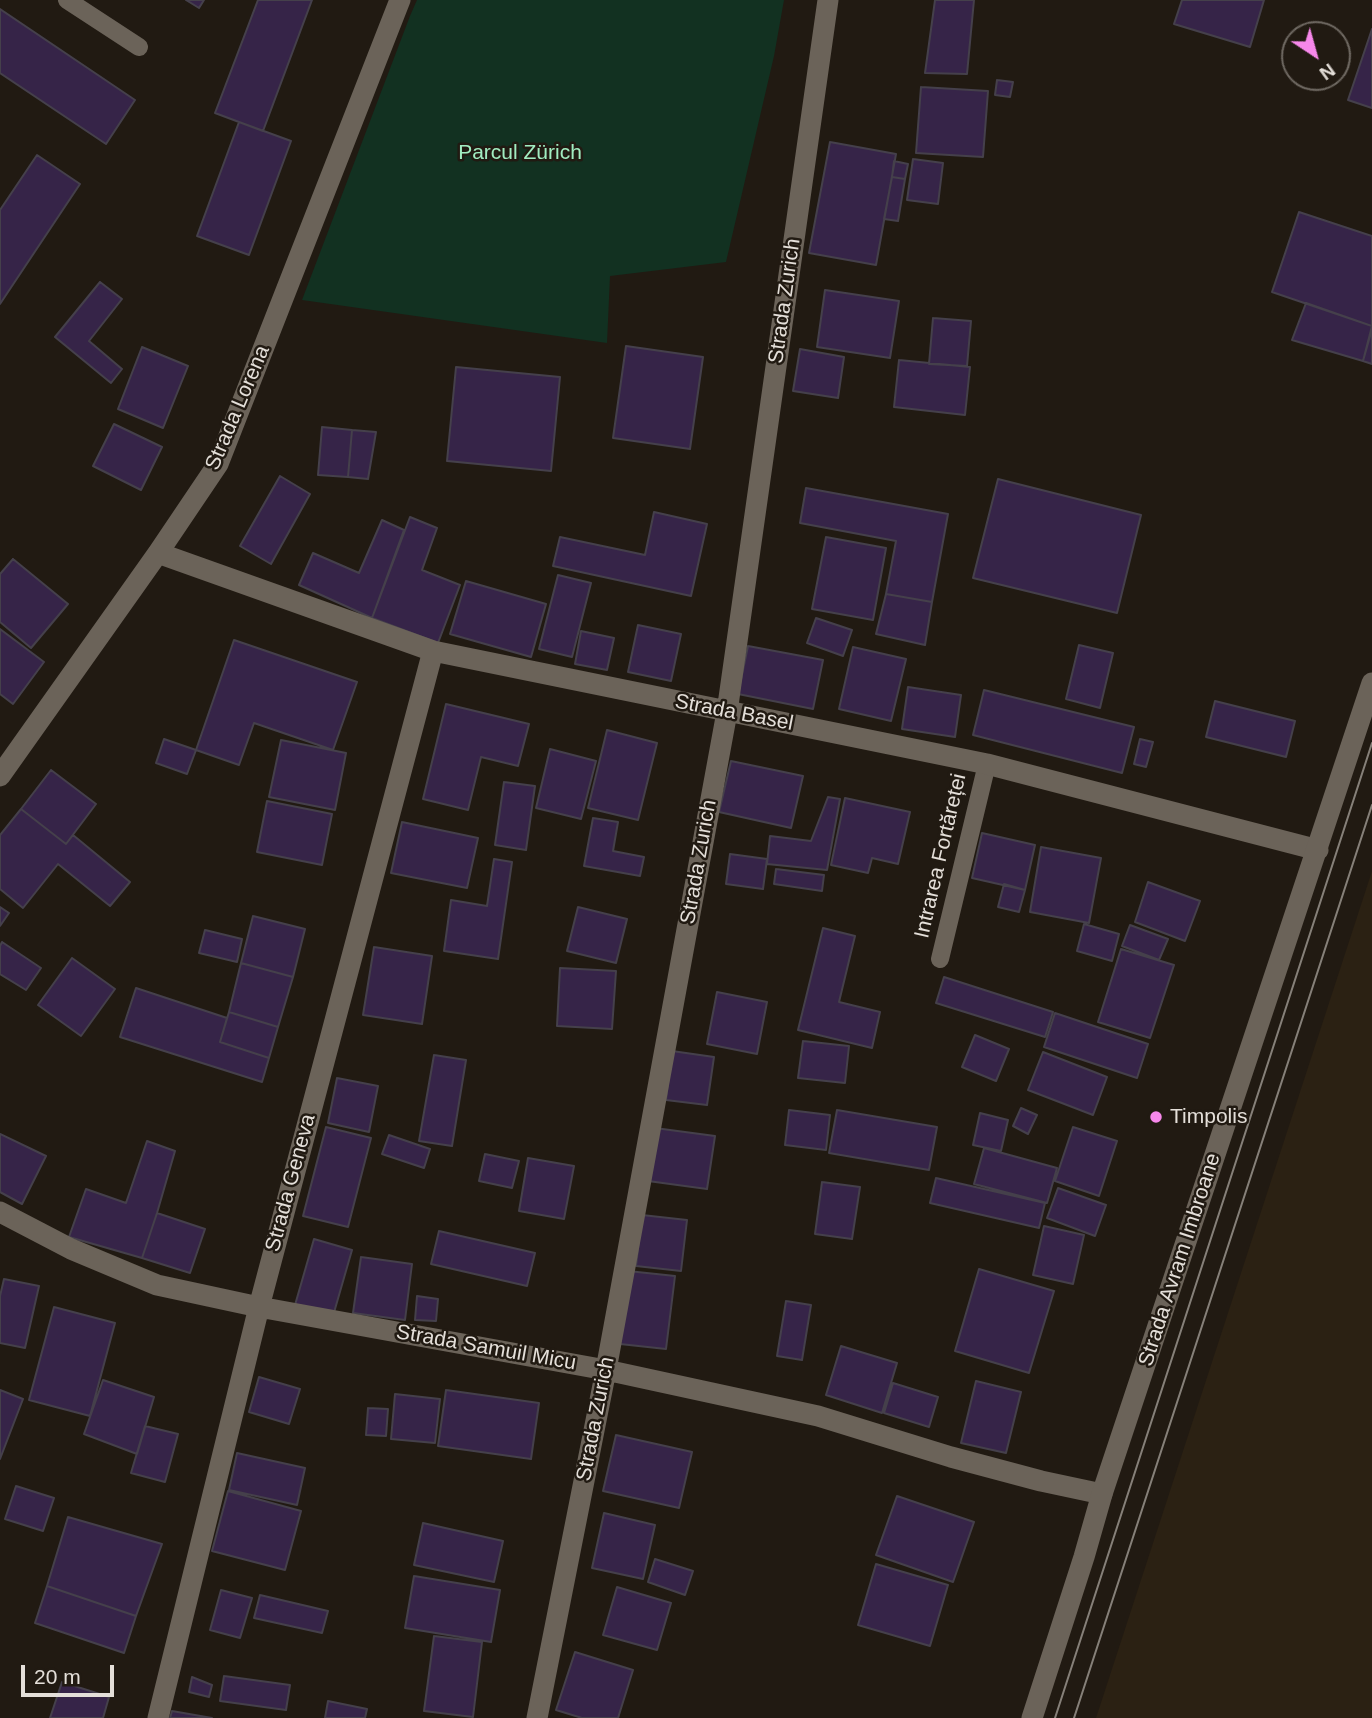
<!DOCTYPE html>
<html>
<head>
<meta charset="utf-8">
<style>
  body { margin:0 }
  #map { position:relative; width:1372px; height:1718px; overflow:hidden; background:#211a12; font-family:Arial,sans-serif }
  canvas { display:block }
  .north { position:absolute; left:1281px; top:21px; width:70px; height:70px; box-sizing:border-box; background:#211a12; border:2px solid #6f6962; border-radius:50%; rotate:144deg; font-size:19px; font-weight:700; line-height:28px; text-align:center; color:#e4dfd9 }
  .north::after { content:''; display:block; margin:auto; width:24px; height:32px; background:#f788eb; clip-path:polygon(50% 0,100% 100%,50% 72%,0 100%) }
  .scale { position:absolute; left:21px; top:1665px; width:93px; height:32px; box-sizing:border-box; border:4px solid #e4dfd9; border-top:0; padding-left:9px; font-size:21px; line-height:24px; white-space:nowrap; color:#e4dfd9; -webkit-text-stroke:5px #211a12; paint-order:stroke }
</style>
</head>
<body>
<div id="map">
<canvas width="1372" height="1718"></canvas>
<div class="north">N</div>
<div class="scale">20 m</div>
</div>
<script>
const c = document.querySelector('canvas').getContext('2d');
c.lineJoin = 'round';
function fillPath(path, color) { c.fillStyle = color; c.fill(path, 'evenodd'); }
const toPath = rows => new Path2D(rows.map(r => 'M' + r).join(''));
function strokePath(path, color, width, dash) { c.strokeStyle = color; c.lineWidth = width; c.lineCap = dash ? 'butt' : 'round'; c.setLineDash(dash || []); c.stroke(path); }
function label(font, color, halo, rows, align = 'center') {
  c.font = font + ' Arial,sans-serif'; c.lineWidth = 5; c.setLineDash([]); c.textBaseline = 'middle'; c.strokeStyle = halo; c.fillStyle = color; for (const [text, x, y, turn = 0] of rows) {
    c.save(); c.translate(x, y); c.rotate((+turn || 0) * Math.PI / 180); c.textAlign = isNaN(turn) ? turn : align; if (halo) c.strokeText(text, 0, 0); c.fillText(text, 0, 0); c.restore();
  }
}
fillPath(toPath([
  [1372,871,1372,1718,1096,1718]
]), '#2b2113');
fillPath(toPath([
  [417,0,784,0,774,56,726,262,610,276,607,343,302,300,410,16]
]), '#123121');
const building = toPath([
  [186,0,204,0,199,8,186,0],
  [258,0,312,0,263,131,215,113,258,0],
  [935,0,974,0,967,74,925,73,935,0],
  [1182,0,1264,0,1250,47,1174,24,1182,0],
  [0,9,135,100,106,144,0,73,0,9],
  [1372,29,1372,108,1348,100,1372,29],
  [997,80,1013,82,1010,97,995,95,997,80],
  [921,87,988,91,983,157,916,153,921,87],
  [239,122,291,141,249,255,197,236,239,122],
  [830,142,896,154,876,265,809,253,830,142],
  [37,155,80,184,0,304,0,210,37,155],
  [913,159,943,163,938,204,907,200,913,159],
  [894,161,908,164,905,179,892,177,894,161],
  [892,177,905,179,898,221,884,219,892,177],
  [1299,212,1372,236,1372,326,1272,292,1299,212],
  [100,282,122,299,89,341,122,369,111,383,55,337,100,282],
  [825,290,899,301,890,358,817,347,825,290],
  [1306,303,1372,326,1363,361,1292,340,1306,303],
  [933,318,971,321,967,366,929,364,933,318],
  [1372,329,1372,364,1363,361,1372,329],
  [626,346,703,357,690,449,613,438,626,346],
  [142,347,188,366,163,428,118,409,142,347],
  [800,349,844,357,838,398,793,391,800,349],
  [899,360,970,367,965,415,894,407,899,360],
  [456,367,560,377,551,471,447,461,456,367],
  [114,424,162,447,141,490,93,466,114,424],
  [322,427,352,430,348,477,318,475,322,427],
  [352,430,376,432,368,479,348,477,352,430],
  [280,476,310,494,271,564,240,546,280,476],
  [998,479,1141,515,1117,613,973,578,998,479],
  [806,488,948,514,932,602,886,594,896,541,800,523,806,488],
  [654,512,707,524,691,596,553,566,560,537,645,555,654,512],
  [410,517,437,528,422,570,460,585,438,643,372,618,410,517],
  [382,520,404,530,372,618,299,585,313,553,359,573,382,520],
  [826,537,886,548,873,620,812,609,826,537],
  [13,559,68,604,31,648,0,622,0,574,13,559],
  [558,575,591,583,572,657,539,649,558,575],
  [466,581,546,604,531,657,450,634,466,581],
  [886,594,932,602,925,645,876,634,886,594],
  [816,618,852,630,843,656,807,643,816,618],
  [638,625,681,634,671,681,628,672,638,625],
  [0,629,44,662,13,704,0,694,0,629],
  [581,631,614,638,607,670,575,664,581,631],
  [234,640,357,682,333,750,254,723,239,765,196,750,234,640],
  [1079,645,1113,653,1100,708,1066,699,1079,645],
  [748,646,823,660,813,709,738,694,748,646],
  [853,647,906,659,891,721,839,709,853,647],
  [908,687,961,695,955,737,902,729,908,687],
  [984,690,1134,727,1122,773,973,735,984,690],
  [1215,701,1295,721,1286,757,1206,737,1215,701],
  [446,704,529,724,518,766,481,757,468,810,423,799,446,704],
  [607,730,657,743,638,820,588,808,607,730],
  [164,739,196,750,187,774,156,763,164,739],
  [1140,739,1153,742,1146,767,1134,764,1140,739],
  [281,740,346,753,335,810,269,797,281,740],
  [550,749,596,761,581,819,536,808,550,749],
  [731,761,803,776,791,828,719,812,731,761],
  [51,770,96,804,66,844,21,809,51,770],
  [504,782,535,786,526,850,495,845,504,782],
  [828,797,840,799,827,870,767,864,770,836,811,841,828,797],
  [845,798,910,812,898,864,872,858,868,873,831,865,845,798],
  [267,801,332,814,322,865,257,852,267,801],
  [21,809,66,844,73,835,130,882,110,906,58,864,23,908,0,889,0,835,21,809],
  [593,818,618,822,613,851,644,857,640,876,584,866,593,818],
  [402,822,478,838,467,888,391,873,402,822],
  [982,833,1035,845,1025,890,972,878,982,833],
  [1041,847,1101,858,1089,923,1030,912,1041,847],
  [730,854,767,859,763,889,726,884,730,854],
  [494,859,512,862,498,959,444,951,451,900,487,906,494,859],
  [776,869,824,875,822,891,774,884,776,869],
  [1148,882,1200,901,1185,941,1135,922,1148,882],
  [1004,884,1025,890,1019,912,998,907,1004,884],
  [0,907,9,913,0,926,0,907],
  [578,907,627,919,616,963,567,951,578,907],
  [253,916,305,929,293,977,241,963,253,916],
  [1084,924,1119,934,1112,961,1077,951,1084,924],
  [1130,925,1168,939,1159,960,1122,946,1130,925],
  [823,928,855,936,839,1002,880,1012,872,1048,798,1030,823,928],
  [205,930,242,939,237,962,199,953,205,930],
  [2,942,41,968,26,990,0,974,0,946,2,942],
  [374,947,432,956,422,1024,363,1015,374,947],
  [1121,949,1174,965,1150,1038,1098,1022,1121,949],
  [72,958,115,989,81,1036,38,1005,72,958],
  [241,963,293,977,278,1027,229,1012,241,963],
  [560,968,616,971,612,1029,557,1026,560,968],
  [944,977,1053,1012,1045,1037,936,1003,944,977],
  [136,988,227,1018,220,1042,269,1058,262,1082,120,1037,136,988],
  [717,992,767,1002,757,1054,707,1044,717,992],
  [229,1012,278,1027,269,1058,220,1042,229,1012],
  [1055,1013,1148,1044,1137,1078,1044,1047,1055,1013],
  [975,1035,1009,1049,996,1081,962,1067,975,1035],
  [803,1041,849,1046,845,1083,798,1078,803,1041],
  [672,1051,714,1057,707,1105,666,1100,672,1051],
  [1043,1052,1107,1077,1093,1115,1028,1090,1043,1052],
  [434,1055,466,1060,452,1146,419,1141,434,1055],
  [337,1078,378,1086,369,1132,328,1123,337,1078],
  [1021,1108,1037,1115,1028,1134,1013,1126,1021,1108],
  [789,1110,830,1115,826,1150,785,1145,789,1110],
  [837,1110,937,1127,929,1170,829,1153,837,1110],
  [980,1113,1008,1120,1001,1151,973,1145,980,1113],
  [326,1127,371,1138,348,1227,303,1216,326,1127],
  [1073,1127,1117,1141,1099,1196,1055,1181,1073,1127],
  [655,1128,715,1136,707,1189,648,1181,655,1128],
  [0,1134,46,1156,22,1204,0,1192,0,1134],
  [389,1135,430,1149,424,1168,382,1154,389,1135],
  [147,1141,175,1151,157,1213,142,1258,69,1237,86,1189,126,1203,147,1141],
  [984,1148,1057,1168,1047,1203,974,1184,984,1148],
  [485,1154,519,1161,512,1188,479,1181,485,1154],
  [528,1158,574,1166,564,1219,519,1211,528,1158],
  [936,1178,1045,1203,1039,1228,930,1203,936,1178],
  [822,1182,860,1187,852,1239,815,1234,822,1182],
  [1058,1188,1106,1205,1095,1236,1047,1218,1058,1188],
  [157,1213,205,1229,190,1273,142,1258,157,1213],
  [642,1215,687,1220,681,1271,636,1266,642,1215],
  [1044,1226,1084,1235,1073,1284,1033,1275,1044,1226],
  [439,1231,535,1253,527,1286,431,1264,439,1231],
  [314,1239,352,1250,333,1316,295,1305,314,1239],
  [361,1257,412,1264,405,1320,353,1313,361,1257],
  [979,1269,1054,1291,1029,1373,955,1351,979,1269],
  [628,1271,675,1276,666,1349,620,1344,628,1271],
  [4,1279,39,1286,25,1348,0,1343,0,1296,4,1279],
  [417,1296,438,1299,436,1321,415,1320,417,1296],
  [786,1301,811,1305,802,1360,777,1356,786,1301],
  [54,1307,115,1323,90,1416,29,1400,54,1307],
  [841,1346,897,1363,882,1413,826,1395,841,1346],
  [259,1377,300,1389,289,1424,249,1412,259,1377],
  [103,1380,154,1397,137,1454,84,1434,103,1380],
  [976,1381,1021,1392,1006,1453,961,1443,976,1381],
  [893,1383,938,1397,929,1427,884,1413,893,1383],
  [0,1390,23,1399,0,1459,0,1390],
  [446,1390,539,1403,531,1459,438,1446,446,1390],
  [395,1394,440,1399,435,1443,391,1439,395,1394],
  [368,1408,388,1409,386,1436,366,1435,368,1408],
  [145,1426,178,1434,165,1482,131,1473,145,1426],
  [616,1435,692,1452,679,1508,603,1491,616,1435],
  [237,1453,305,1468,297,1505,229,1490,237,1453],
  [16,1486,54,1498,43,1531,5,1519,16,1486],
  [228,1491,301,1511,285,1570,212,1551,228,1491],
  [897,1496,974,1522,953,1582,876,1555,897,1496],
  [604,1513,655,1525,643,1579,592,1568,604,1513],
  [68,1517,162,1544,136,1616,47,1586,68,1517],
  [423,1523,503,1541,494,1582,414,1565,423,1523],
  [655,1559,693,1571,685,1595,648,1582,655,1559],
  [876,1564,948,1585,930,1646,858,1625,876,1564],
  [414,1576,500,1590,491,1642,405,1628,414,1576],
  [47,1586,136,1616,124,1653,35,1623,47,1586],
  [617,1587,671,1603,657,1650,603,1635,617,1587],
  [221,1590,252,1598,240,1638,210,1630,221,1590],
  [260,1595,328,1611,322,1633,254,1618,260,1595],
  [434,1636,482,1642,473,1717,424,1711,434,1636],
  [575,1652,633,1670,618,1718,582,1718,556,1710,575,1652],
  [224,1676,290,1685,286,1710,220,1701,224,1676],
  [192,1677,212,1685,209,1697,189,1692,192,1677],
  [62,1682,109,1697,103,1718,50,1718,62,1682],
  [328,1701,367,1709,365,1718,325,1718,328,1701],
  [172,1711,212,1718,170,1718,172,1711]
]);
fillPath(building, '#362448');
strokePath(building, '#45404b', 2);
strokePath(toPath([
  [67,0,139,47],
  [940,959,987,764]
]), '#6b6359', 18);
strokePath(toPath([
  [158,553,433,651,987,764,1318,850],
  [0,776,158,553,218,464,400,0],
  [0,1212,71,1249,157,1285,259,1307,606,1370,818,1416,951,1457,1041,1481,1102,1494],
  [158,1718,259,1307,433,651],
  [537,1718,606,1370,727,712,828,0]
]), '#6b6359', 21);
strokePath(toPath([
  [1032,1718,1084,1557,1102,1494,1372,683]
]), '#6b6359', 21);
strokePath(toPath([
  [1055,1718,1372,743],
  [1074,1718,1372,805]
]), '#868079', 2);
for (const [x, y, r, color] of [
  [1156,1117,7,"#f788eb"]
]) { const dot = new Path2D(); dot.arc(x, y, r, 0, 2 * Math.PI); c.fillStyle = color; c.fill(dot); strokePath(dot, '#211a12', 2.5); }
label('21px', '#a1edc1', '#211a12', [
  ["Parcul Zürich",520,153]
]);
label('21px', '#e4dfd9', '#211a12', [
  ["Strada Zurich",785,301,-82],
  ["Strada Lorena",238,408,-67],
  ["Strada Basel",734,713,11],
  ["Intrarea Fortăreței",941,856,-77],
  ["Strada Zurich",699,862,-80],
  ["Strada Geneva",291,1183,-75],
  ["Strada Avram Imbroane",1180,1260,-72],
  ["Strada Samuil Micu",486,1348,10],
  ["Strada Zurich",596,1419,-79]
]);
label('21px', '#e4dfd9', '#211a12', [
  ["Timpolis",1170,1117]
], 'left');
</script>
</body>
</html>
